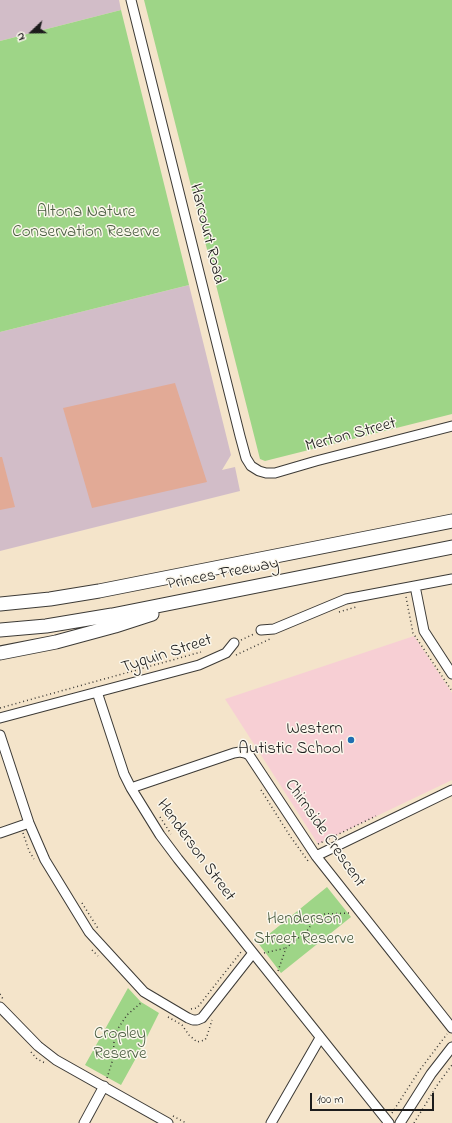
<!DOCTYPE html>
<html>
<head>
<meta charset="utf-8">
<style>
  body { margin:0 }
  #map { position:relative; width:452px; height:1123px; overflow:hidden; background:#f4e4ca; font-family:"Indie Flower",sans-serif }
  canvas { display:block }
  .north { position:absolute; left:12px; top:12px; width:40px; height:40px; -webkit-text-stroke:3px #fbf7ec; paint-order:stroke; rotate:248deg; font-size:11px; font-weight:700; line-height:16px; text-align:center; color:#1c1c1c }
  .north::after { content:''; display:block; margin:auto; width:14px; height:18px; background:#1c1c1c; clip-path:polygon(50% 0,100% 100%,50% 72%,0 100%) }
  .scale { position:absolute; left:310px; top:1093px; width:124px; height:18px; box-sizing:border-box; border:2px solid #1c1c1c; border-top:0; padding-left:5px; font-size:12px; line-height:14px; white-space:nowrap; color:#1c1c1c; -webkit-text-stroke:3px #fbf7ec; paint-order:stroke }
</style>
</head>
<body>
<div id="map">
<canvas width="452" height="1123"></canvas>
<div class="north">N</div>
<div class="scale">100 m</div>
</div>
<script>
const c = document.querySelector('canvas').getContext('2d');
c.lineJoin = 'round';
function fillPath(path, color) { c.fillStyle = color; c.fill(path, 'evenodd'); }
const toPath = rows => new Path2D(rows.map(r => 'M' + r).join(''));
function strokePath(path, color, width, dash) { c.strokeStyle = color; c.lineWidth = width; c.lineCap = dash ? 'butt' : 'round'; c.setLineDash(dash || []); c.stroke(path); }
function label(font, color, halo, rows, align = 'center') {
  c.font = font + ' "Indie Flower",sans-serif'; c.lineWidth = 3; c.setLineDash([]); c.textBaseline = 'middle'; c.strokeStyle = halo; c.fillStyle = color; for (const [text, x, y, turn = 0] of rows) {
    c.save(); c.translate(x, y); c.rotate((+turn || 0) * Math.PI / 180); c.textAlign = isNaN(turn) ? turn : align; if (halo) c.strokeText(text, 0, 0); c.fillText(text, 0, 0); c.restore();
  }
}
fillPath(toPath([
  [414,636,452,693,452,780,318,844,225,699]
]), '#f7cfd4');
fillPath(toPath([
  [0,0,119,0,121,10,0,41],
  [189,285,231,455,222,470,235,467,240,491,0,551,0,332]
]), '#d2bdc8');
fillPath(toPath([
  [144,0,452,0,452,414,265,461,260,459],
  [121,10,189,285,0,332,0,41],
  [327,887,351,917,281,973,258,943],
  [128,988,141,1002,159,1013,141,1049,121,1085,85,1065]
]), '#9ed587');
fillPath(toPath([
  [175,383,207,482,92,508,63,408],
  [0,457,2,457,15,507,0,510]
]), '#e2aa96');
const minor = toPath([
  [131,0,240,436,246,458,251,466,259,471,266,473,275,473,316,461,452,426],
  [415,586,424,631,452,674],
  [261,630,274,629,346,599,452,579],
  [97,692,124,774,131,788,160,835,178,859,389,1123],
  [0,718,199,665,226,653,234,643],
  [0,735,29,823,45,860,89,932,144,992,188,1018,193,1020,197,1020,202,1018,253,953],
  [131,788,234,753,240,752,245,753,249,755,316,856,452,1028],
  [0,833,29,823],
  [316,856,452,790],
  [0,1007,38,1046,56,1060,168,1123],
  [84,1123,104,1086],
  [271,1123,320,1038],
  [400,1123,431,1074,452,1047]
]);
const highway = toPath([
  [0,604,50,599,99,591,452,521],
  [0,630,46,626,112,615,452,547],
  [0,653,56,642,115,626,152,614]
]);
strokePath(minor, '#3c3a36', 11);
strokePath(highway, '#3c3a36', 15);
strokePath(toPath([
  [406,597,413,633,452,691],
  [339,612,356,607],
  [241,640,254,634],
  [236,655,270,639],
  [0,708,201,652],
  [261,790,290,836,308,861],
  [160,817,171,834],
  [23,833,29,851,34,859],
  [318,844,376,816],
  [82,903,99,930],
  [92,950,98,956],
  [264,953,286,948],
  [278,971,286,948,307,931,315,919,325,914,349,913],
  [0,994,3,999],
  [191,1009,197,1008,241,952],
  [168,1017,182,1025,189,1035,197,1042,205,1040,207,1036,212,1020],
  [31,1052,37,1059,45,1063],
  [107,1078,113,1059,114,1042,117,1030,127,1015,142,1002],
  [392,1113,419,1071,447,1034],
  [173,1116,186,1123],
  [414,1123,438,1084,452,1065]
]), '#3c3a36', 1.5, [1, 3]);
strokePath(minor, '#fff', 9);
strokePath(highway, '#fff', 13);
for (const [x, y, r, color] of [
  [351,740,4,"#1f6fb2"]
]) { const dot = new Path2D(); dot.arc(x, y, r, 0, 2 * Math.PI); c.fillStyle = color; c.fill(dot); strokePath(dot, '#fbf7ec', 1.5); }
label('17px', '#4a5d41', '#fbf7ec', [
  ["Altona Nature",86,213],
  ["Conservation Reserve",86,233],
  ["Henderson",304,920],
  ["Street Reserve",304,940],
  ["Cropley",120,1035],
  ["Reserve",120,1055]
]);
label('17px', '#1c1c1c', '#fbf7ec', [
  ["Harcourt Road",206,234,76],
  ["Merton Street",351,436,-15],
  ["Princes Freeway",223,575,-11],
  ["Tyquin Street",167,655,-18],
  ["Chirnside Crescent",324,834,55],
  ["Henderson Street",195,851,54]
]);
label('17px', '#1c1c1c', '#fbf7ec', [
  ["Western",343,730],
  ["Autistic School",343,750]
], 'right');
</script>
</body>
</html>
